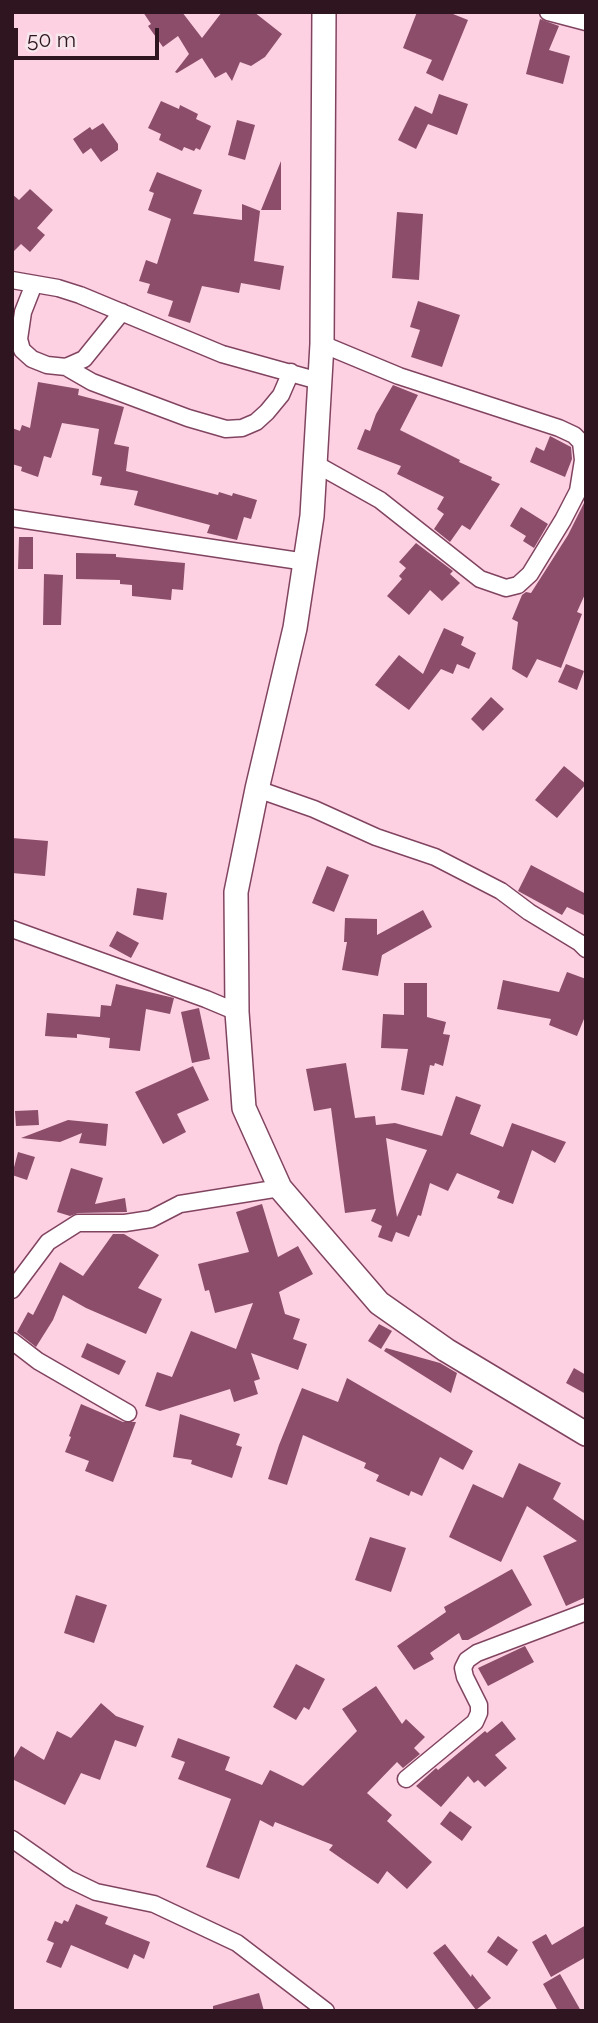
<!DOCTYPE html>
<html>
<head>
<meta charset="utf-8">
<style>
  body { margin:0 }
  #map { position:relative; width:598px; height:2023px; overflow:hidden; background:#fdd1e2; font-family:Raleway,sans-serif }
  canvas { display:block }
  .frame { position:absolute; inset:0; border:14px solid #2f1520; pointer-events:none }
  .scale { position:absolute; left:14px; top:28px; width:145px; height:32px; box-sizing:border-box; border:4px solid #2f1520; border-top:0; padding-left:9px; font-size:21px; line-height:24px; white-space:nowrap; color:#2f1520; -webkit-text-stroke:5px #f7e7ed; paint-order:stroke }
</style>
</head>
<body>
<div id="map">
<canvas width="598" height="2023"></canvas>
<div class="frame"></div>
<div class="scale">50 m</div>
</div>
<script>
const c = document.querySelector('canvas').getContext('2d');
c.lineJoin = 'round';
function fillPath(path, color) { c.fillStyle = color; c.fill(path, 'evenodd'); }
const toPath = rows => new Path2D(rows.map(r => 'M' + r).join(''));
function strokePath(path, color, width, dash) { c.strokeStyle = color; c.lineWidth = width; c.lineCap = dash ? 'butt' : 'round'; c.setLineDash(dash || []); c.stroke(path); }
fillPath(toPath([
  [143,12,182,12,202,38,222,12,254,12,282,34,265,57,251,66,240,62,232,81,226,72,215,78,202,58,177,73,175,72,189,54,178,36,163,47,148,26,151,24],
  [417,12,448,12,468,20,443,81,426,73,432,60,403,48],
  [540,19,559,26,549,50,570,56,563,84,526,74],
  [439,94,468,104,457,135,428,124,416,149,398,140,415,106,432,114],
  [161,101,179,109,180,105,198,114,196,119,211,126,200,150,196,148,194,151,184,147,182,151,159,140,161,134,148,128],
  [237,120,255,125,245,160,228,155],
  [103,123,118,144,118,150,101,162,91,148,83,154,73,139,90,127,92,130],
  [281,161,281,210,261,210],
  [157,172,202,190,193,214,242,220,242,204,260,211,254,261,284,266,280,290,241,283,239,293,202,286,190,323,168,316,173,301,147,293,150,284,139,281,146,260,157,264,171,219,148,210,154,193,149,191],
  [30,189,53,210,37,228,45,235,30,252,21,244,12,253,12,194,19,200],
  [397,212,423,214,419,280,392,278],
  [418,301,460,315,442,367,411,357,420,330,410,327],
  [38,382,79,389,78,395,124,407,114,444,129,447,126,471,218,495,219,492,232,496,233,493,257,500,251,519,244,517,237,540,207,533,210,525,134,505,138,491,100,485,102,477,92,475,99,429,62,423,51,458,44,456,38,477,21,471,22,467,12,464,12,428,20,431,22,425,30,428],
  [393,385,418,395,400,430,460,460,459,462,492,477,491,480,500,484,470,530,462,525,450,542,434,529,444,514,437,509,444,497,397,474,401,466,357,449,365,429,370,431,376,414],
  [550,436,571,447,572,459,565,477,530,462,536,447,544,451],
  [586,499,586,592,577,612,582,614,561,668,537,659,527,678,512,669,518,622,512,619,522,595,526,592,531,593,568,535],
  [521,507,548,524,534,548,523,541,526,536,510,526],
  [19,537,33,537,33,569,18,569],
  [416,543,453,571,450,574,460,583,442,601,430,590,409,615,387,596,402,579,399,576,406,568,399,562],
  [76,553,116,554,116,557,185,563,183,590,172,589,171,600,132,596,132,585,120,584,120,580,76,579],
  [44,574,63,575,61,625,43,625],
  [444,628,464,637,461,645,476,653,469,669,457,664,453,674,441,669,409,710,375,685,399,655,423,674],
  [566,664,584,671,577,690,558,682],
  [491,697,504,709,483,731,471,719],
  [564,766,586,784,557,818,535,800],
  [12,838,48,841,45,876,12,873],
  [531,865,586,894,586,916,567,907,562,915,518,891],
  [327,866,349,875,334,912,312,903],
  [137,888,167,893,163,920,133,915],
  [423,910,432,927,382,955,378,976,342,970,347,942,344,942,345,918,377,919,377,935],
  [117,931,139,943,131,958,109,946],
  [567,972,586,979,586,1014,577,1036,549,1025,551,1019,497,1009,503,980,559,992],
  [404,983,427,983,427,1017,446,1022,443,1034,450,1035,443,1066,435,1063,434,1066,430,1065,424,1095,401,1090,408,1049,381,1048,383,1014,404,1015],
  [116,984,174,998,170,1014,146,1009,140,1051,109,1048,110,1038,77,1034,77,1038,45,1036,47,1013,100,1017,101,1005,111,1006],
  [199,1008,210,1059,192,1063,181,1012],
  [346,1063,355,1118,375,1116,376,1125,395,1123,442,1136,456,1096,481,1105,470,1134,503,1147,512,1123,566,1142,555,1163,532,1150,513,1204,497,1198,500,1191,457,1173,448,1191,430,1183,421,1216,418,1215,409,1237,396,1232,392,1242,378,1237,382,1226,371,1221,376,1209,345,1213,331,1108,314,1111,306,1069],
  [386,1138,427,1150,397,1217,394,1198],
  [193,1066,209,1100,177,1114,186,1132,163,1144,135,1092],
  [38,1110,39,1125,16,1126,15,1111],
  [68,1120,108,1124,106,1146,79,1143,82,1133,60,1142,21,1138],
  [18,1152,35,1157,27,1180,12,1175],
  [71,1168,103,1178,95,1204,125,1198,127,1212,78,1213,70,1216,57,1212],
  [262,1204,278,1257,298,1246,313,1274,279,1292,285,1314,300,1319,293,1339,307,1344,298,1370,251,1353,260,1379,254,1381,258,1394,234,1402,230,1389,160,1411,145,1406,157,1372,172,1377,191,1331,236,1349,253,1303,215,1313,209,1290,205,1291,198,1264,249,1252,236,1212],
  [113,1234,124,1234,159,1255,138,1288,162,1299,146,1334,86,1308,63,1295,53,1320,36,1347,17,1332,28,1312,33,1315,60,1262,83,1276],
  [379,1324,392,1331,381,1349,368,1341],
  [87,1343,126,1361,119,1375,81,1357],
  [386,1348,440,1363,457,1373,451,1393,384,1351],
  [574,1368,586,1375,586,1394,566,1383],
  [347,1378,473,1451,463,1470,440,1457,422,1496,411,1491,409,1496,376,1481,379,1475,364,1468,366,1463,303,1435,287,1485,268,1479,279,1445,302,1388,338,1402],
  [81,1404,123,1422,136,1422,113,1482,85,1471,89,1461,65,1452,71,1437,69,1436],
  [180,1414,240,1434,236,1445,242,1447,232,1478,191,1464,192,1460,173,1457],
  [519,1463,561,1483,553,1499,586,1522,586,1597,566,1606,543,1556,577,1541,527,1506,501,1562,449,1537,473,1484,503,1498],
  [370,1537,406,1548,391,1592,355,1580],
  [512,1569,532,1605,468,1640,462,1640,459,1633,430,1653,434,1659,414,1670,397,1646,446,1612,444,1607],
  [76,1595,107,1605,94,1643,64,1633],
  [525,1646,534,1662,488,1686,478,1668],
  [296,1664,325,1679,309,1710,304,1707,296,1720,273,1707],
  [376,1686,402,1724,406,1719,425,1737,414,1748,420,1754,403,1768,397,1762,367,1793,392,1815,387,1821,432,1862,407,1889,387,1871,378,1884,329,1850,333,1845,275,1822,273,1827,260,1820,239,1879,206,1867,231,1799,178,1779,185,1762,171,1757,178,1738,230,1757,225,1770,262,1785,270,1770,303,1786,357,1731,342,1709],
  [101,1703,116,1716,144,1726,136,1747,115,1740,100,1780,81,1773,65,1805,12,1779,12,1761,21,1746,44,1760,57,1731,71,1738],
  [502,1721,516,1739,495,1755,507,1768,485,1787,478,1780,474,1783,468,1776,441,1807,416,1786,436,1768,438,1770,485,1731,487,1733],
  [450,1811,472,1827,462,1841,440,1824],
  [76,1904,108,1917,105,1924,150,1942,144,1959,134,1954,128,1969,71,1945,61,1968,46,1962,54,1943,47,1940,55,1921,62,1924,64,1920,68,1922],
  [586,1925,586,1957,551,1977,532,1942,546,1934,552,1945],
  [498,1936,518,1950,507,1966,487,1952],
  [445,1944,471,1977,472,1974,491,1998,476,2010,433,1953],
  [560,1974,581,2011,558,2011,543,1984],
  [259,1993,264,2011,213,2011,213,2006]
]), '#8b4d69');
const street = toPath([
  [548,12,586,22],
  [12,280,58,288,80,295,222,354,319,381],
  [34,284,23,312,19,339,22,350,32,359,47,365,66,367,84,359,122,312],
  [66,367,92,382,188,418,226,429,242,428,256,422,267,412,281,395,291,372],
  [314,463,380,500,480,579,506,588,518,585,530,574,563,520,578,491,583,460,581,442,574,435,559,428,399,376,322,344],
  [12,518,306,562],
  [257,789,314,809,376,837,435,857,501,891,529,912,580,943,586,949],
  [12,929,206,999,237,1012],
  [12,1290,48,1242,78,1223,125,1223,151,1219,180,1204,280,1188],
  [12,1341,38,1361,128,1413],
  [406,1779,475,1722,479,1713,479,1705,465,1677,463,1668,467,1660,477,1653,586,1612],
  [12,1839,69,1879,96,1892,154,1904,237,1943,326,2011]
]);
const secondary = toPath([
  [324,12,322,344,312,516,295,628,257,789,236,892,237,1012,244,1108,280,1188,379,1303,446,1350,586,1434]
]);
strokePath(street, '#814460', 19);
strokePath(secondary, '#814460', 26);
strokePath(street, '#fff', 16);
strokePath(secondary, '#fff', 23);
</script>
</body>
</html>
